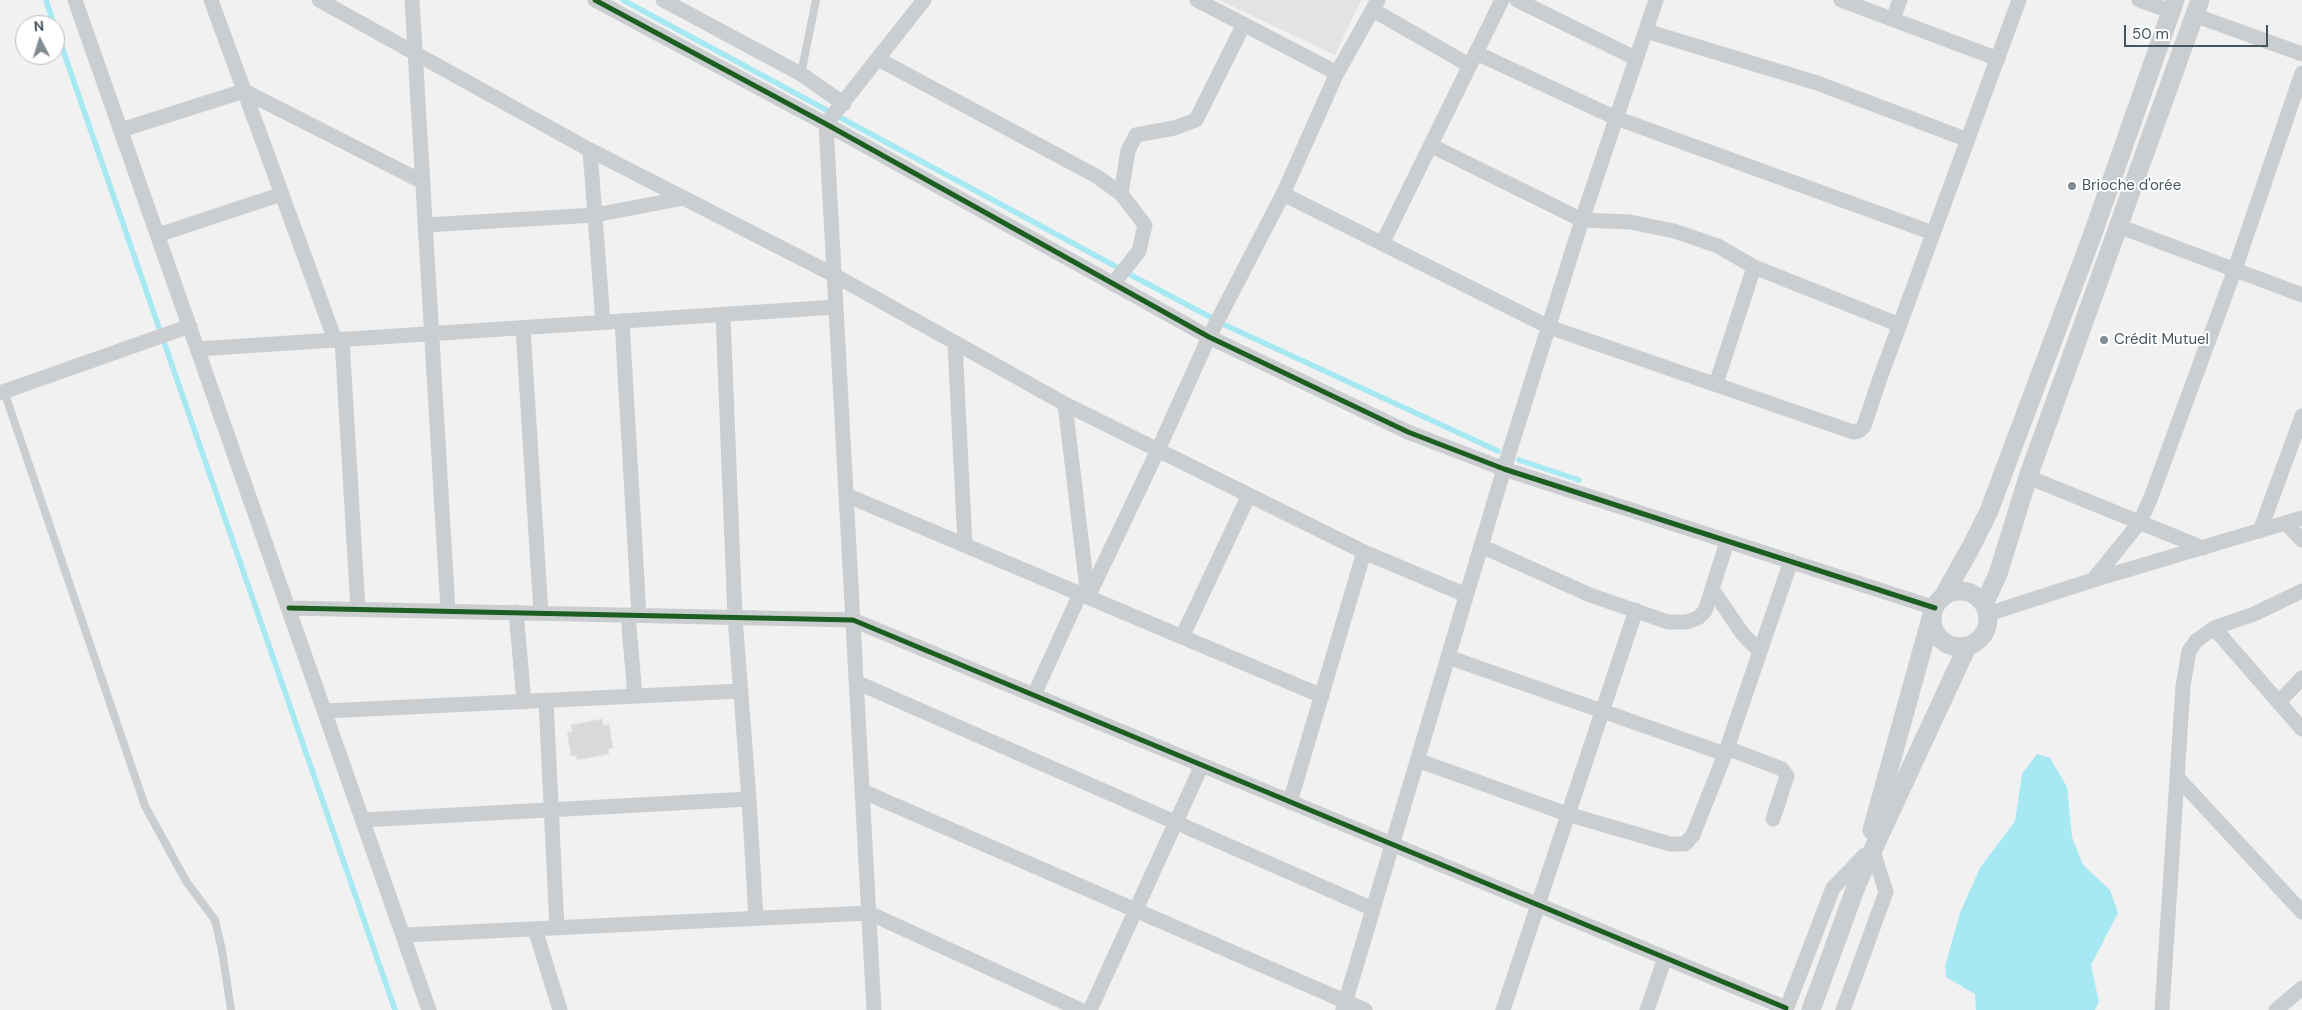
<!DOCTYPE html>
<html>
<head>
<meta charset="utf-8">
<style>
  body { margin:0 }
  #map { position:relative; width:2302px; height:1010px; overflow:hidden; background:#f2f1f1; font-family:"DM Sans",sans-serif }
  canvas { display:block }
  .north { position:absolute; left:15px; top:15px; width:50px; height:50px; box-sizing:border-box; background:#fff; border:1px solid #b5bbbf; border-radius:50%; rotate:355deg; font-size:14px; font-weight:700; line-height:20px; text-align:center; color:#465660 }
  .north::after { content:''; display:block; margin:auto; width:18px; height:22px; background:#828c93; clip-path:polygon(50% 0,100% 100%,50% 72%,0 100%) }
  .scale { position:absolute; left:2124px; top:25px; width:144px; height:22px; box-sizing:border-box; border:2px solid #465660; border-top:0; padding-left:6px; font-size:15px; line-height:18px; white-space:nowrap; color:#465660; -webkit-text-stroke:4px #fff; paint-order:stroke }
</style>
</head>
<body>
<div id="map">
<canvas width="2302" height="1010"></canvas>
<div class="north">N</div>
<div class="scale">50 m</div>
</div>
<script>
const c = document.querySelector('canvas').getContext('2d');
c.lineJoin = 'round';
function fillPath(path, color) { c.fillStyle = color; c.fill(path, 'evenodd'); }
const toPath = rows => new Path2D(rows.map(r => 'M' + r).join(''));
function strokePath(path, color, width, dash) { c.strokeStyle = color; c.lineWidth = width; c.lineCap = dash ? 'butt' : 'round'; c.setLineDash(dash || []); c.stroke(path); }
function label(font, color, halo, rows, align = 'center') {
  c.font = font + ' "DM Sans",sans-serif'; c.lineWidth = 4; c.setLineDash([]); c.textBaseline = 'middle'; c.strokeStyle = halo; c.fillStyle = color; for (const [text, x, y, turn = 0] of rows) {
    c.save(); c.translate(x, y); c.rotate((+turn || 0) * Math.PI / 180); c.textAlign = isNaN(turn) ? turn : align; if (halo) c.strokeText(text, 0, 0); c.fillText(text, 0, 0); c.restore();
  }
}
fillPath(toPath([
  [1219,0,1361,0,1335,55]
]), '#e3e2e4');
fillPath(toPath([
  [2037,754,2050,758,2067,787,2072,837,2083,865,2110,890,2118,913,2091,965,2099,1002,2095,1010,1976,1010,1975,994,1946,977,1945,966,1960,913,1980,868,2015,821,2022,774]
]), '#a6e9f2');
strokePath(toPath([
  [46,0,54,25],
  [623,0,1115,266],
  [55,27,395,1010],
  [1131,275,1210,317],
  [1225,325,1498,451],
  [1519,460,1579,480]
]), '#a6e9f2', 5.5);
const building = toPath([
  [602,719,604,726,609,724,613,748,608,749,609,754,577,760,576,755,571,756,567,732,572,732,571,725,602,719]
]);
fillPath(building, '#d8d9da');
strokePath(building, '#e3e3e4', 1);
strokePath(toPath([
  [801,74,816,0],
  [4,391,145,806,186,881,215,920,222,950,231,1010]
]), '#caced1', 8);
strokePath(toPath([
  [75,0,429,1010],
  [211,0,335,340],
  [319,0,590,150,834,275,1065,404,1364,552,1466,595],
  [412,0,448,611],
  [595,0,826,124,1209,337,1408,432,1504,469,1935,608],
  [663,0,801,74,844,104],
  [1197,0,1337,73],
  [1517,0,1635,58],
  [1841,0,1998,59],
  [2139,0,2170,11],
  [1373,10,1469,65],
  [2194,15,2302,54],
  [1893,19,1900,0],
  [1646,31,1817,83,1968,140],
  [1476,53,1616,118,1933,233],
  [878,59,1098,177,1121,194,1145,225,1139,251,1113,284],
  [121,130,244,91,423,182],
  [1432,146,1582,220,1630,222,1674,231,1718,246,1754,267,1900,325],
  [590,150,603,322],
  [1121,194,1128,151,1136,135,1174,128,1196,120,1244,24],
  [1283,194,1549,327,1853,432,1859,431,1864,426,1879,381,2019,0],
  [426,225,595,215,684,198],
  [2118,226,2302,295],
  [158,235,282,194],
  [1382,244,1502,0],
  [723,315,735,617,749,799,756,918],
  [622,321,639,615],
  [523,328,541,613],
  [342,339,358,609],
  [955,343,965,545],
  [198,349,836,307],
  [1716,384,1754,267],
  [0,393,190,326],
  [1065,404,1088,597],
  [2028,477,2203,548],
  [846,495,1322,696],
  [2286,523,2302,540],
  [2260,531,2302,416],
  [1481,546,1590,595,1668,622,1686,622,1698,618,1705,611,1727,542],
  [2093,580,2140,522,2151,497,2235,269,2302,73],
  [1712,589,1742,633,1760,652],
  [1088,597,1158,450,1209,337,1283,194,1337,73,1378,0],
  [289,608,853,620,1786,1008],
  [516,612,524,702],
  [1988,614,2093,580,2302,518],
  [628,615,635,696],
  [2214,628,2302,729],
  [1182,637,1249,495],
  [856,682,1373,909],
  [1034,695,1080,594],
  [546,701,557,928],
  [2279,702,2302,678],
  [325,711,741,691],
  [1727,748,1782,769,1787,776,1773,819],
  [1725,754,1791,561],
  [1417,760,1567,814,1670,844,1685,844,1693,835,1725,754,1448,657],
  [2178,778,2302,912],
  [862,791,1365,1010],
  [1290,802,1364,552],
  [363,820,749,799],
  [535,929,560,1010],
  [404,935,869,913,1081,1010],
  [874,1010,826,124,924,0],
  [1090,1010,1202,765],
  [1343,1010,1504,469,1582,220,1656,0],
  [1503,1010,1636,610],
  [1647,1010,1665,958],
  [1786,1010,1833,888,1865,855],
  [1843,1010,1886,892,1873,851],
  [2162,1010,2183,686,2189,651,2196,641,2214,628,2254,614,2302,591],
  [2276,1010,2302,988]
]), '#caced1', 15);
strokePath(toPath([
  '1932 619a28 28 0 1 1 56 0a28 28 0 1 1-56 0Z',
  [1943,597,1971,547,1989,511,2092,236,2175,0],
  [1984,604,1998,574,2028,477,2200,0],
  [1872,830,1931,618],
  [1811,1010,1857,884,1967,647]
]), '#caced1', 19);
strokePath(toPath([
  [595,0,826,124,1209,337,1408,432,1504,469,1935,608],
  [289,608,853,620,1786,1008]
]), '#1b5e20', 5);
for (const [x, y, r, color] of [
  [2072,186,5,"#828c93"],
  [2104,340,5,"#828c93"]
]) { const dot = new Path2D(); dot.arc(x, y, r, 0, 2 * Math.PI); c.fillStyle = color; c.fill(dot); strokePath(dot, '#fff', 2); }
label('15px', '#465660', '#fff', [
  ["Brioche d'orée",2082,186],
  ["Crédit Mutuel",2114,340]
], 'left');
</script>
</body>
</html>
